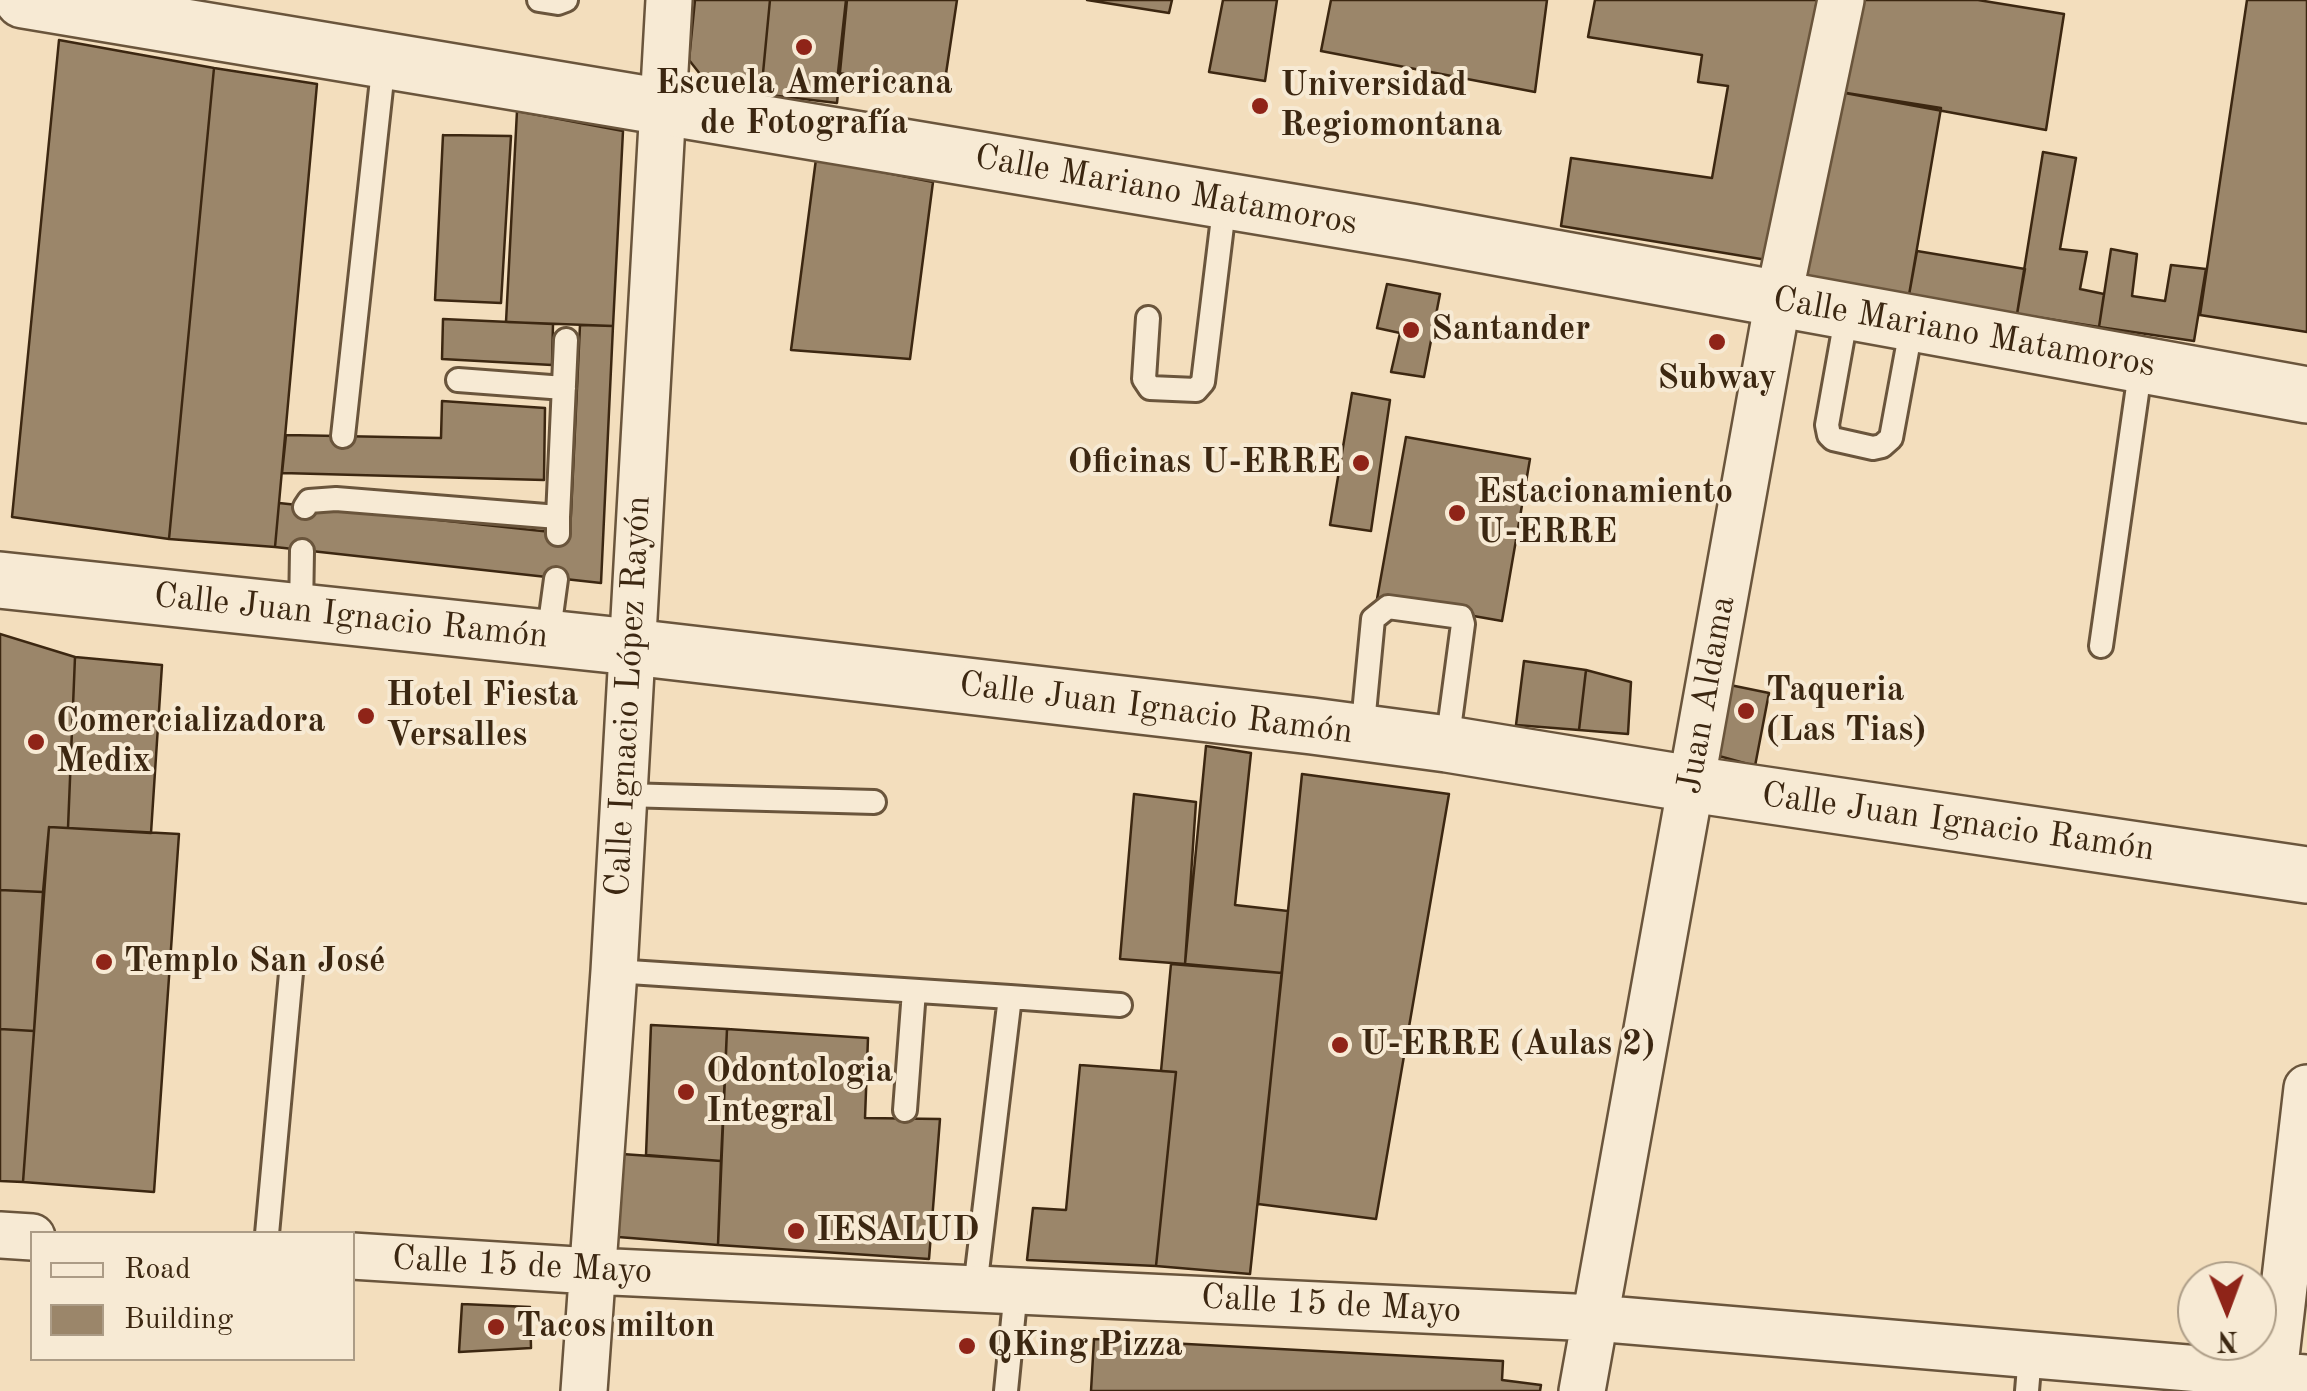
<!DOCTYPE html>
<html>
<head>
<meta charset="utf-8">
<style>
  body { margin:0 }
  #map { position:relative; width:2307px; height:1391px; overflow:hidden; background:#f3debd; font-family:"Old Standard TT",serif }
  canvas { display:block }
  .legend { position:absolute; left:30px; top:1231px; width:325px; height:130px; box-sizing:border-box; background:#f7ead4; border:2px solid #ac9c86; margin:0; padding:12px 18px; list-style:none; font-size:30px; color:#3c2711 }
  .legend li { display:flex; align-items:center; gap:20px; height:50px }
  .legend b { width:50px; border:2px solid #ac9c86 }
  .north { position:absolute; left:2177px; top:1261px; width:100px; height:100px; box-sizing:border-box; background:#f7ead4; border:2px solid #ac9c86; border-radius:50%; rotate:179deg; font-size:28px; font-weight:700; line-height:40px; text-align:center; color:#3c2711 }
  .north::after { content:''; display:block; margin:auto; width:35px; height:45px; background:#8f2418; clip-path:polygon(50% 0,100% 100%,50% 72%,0 100%) }
</style>
</head>
<body>
<div id="map">
<canvas width="2307" height="1391"></canvas>
<ul class="legend">
<li><b style="height:12px;background:#f7ead4"></b>Road</li>
<li><b style="height:28px;background:#9b866a"></b>Building</li>
</ul>
<div class="north">N</div>
</div>
<script>
const c = document.querySelector('canvas').getContext('2d');
c.lineJoin = 'round';
function fillPath(path, color) { c.fillStyle = color; c.fill(path, 'evenodd'); }
const toPath = rows => new Path2D(rows.map(r => 'M' + r).join(''));
function strokePath(path, color, width, dash) { c.strokeStyle = color; c.lineWidth = width; c.lineCap = dash ? 'butt' : 'round'; c.setLineDash(dash || []); c.stroke(path); }
function label(font, color, halo, rows, align = 'center') {
  c.font = font + ' "Old Standard TT",serif'; c.lineWidth = 8; c.setLineDash([]); c.textBaseline = 'middle'; c.strokeStyle = halo; c.fillStyle = color; for (const [text, x, y, turn = 0] of rows) {
    c.save(); c.translate(x, y); c.rotate((+turn || 0) * Math.PI / 180); c.textAlign = isNaN(turn) ? turn : align; if (halo) c.strokeText(text, 0, 0); c.fillText(text, 0, 0); c.restore();
  }
}
const building = toPath([
  [695,0,770,0,761,94,711,88,689,60,695,0],
  [770,0,847,0,837,103,761,94,770,0],
  [846,0,957,0,944,87,838,73,846,0],
  [1087,0,1172,0,1169,13,1087,0],
  [1223,0,1277,0,1265,81,1209,72,1223,0],
  [1331,0,1547,0,1535,92,1321,51,1331,0],
  [1595,0,1817,0,1773,261,1561,226,1571,158,1712,178,1728,86,1698,82,1702,55,1588,37,1595,0],
  [1854,0,1978,0,2064,14,2046,130,1834,91,1854,0],
  [2247,0,2307,0,2307,332,2200,315,2247,0],
  [59,40,214,68,169,539,12,517,59,40],
  [214,68,317,84,275,547,169,539,214,68],
  [1834,91,1941,108,1909,295,1802,277,1834,91],
  [517,111,623,131,613,326,506,322,517,111],
  [443,135,511,136,501,303,435,300,443,135],
  [2043,152,2076,158,2060,249,2087,252,2080,289,2104,294,2099,327,2017,314,2043,152],
  [816,159,933,182,910,359,791,350,816,159],
  [2111,249,2137,254,2132,296,2165,301,2171,265,2206,269,2194,341,2099,327,2111,249],
  [1917,251,2025,269,2017,314,1909,295,1917,251],
  [1387,284,1440,294,1424,377,1391,372,1400,333,1377,328,1387,284],
  [443,319,553,324,552,365,442,359,443,319],
  [580,325,613,326,601,583,275,547,279,503,570,534,580,325],
  [1352,393,1390,400,1371,531,1330,525,1352,393],
  [442,401,545,408,544,480,282,473,286,435,441,438,442,401],
  [1406,437,1530,459,1502,621,1377,599,1406,437],
  [0,634,75,657,68,828,49,827,43,892,0,890,0,634],
  [75,657,162,665,151,833,68,828,75,657],
  [1524,661,1586,670,1579,730,1516,725,1524,661],
  [1586,670,1631,682,1628,734,1579,730,1586,670],
  [1730,685,1769,693,1755,766,1719,756,1730,685],
  [1206,746,1251,753,1235,905,1288,911,1282,973,1185,964,1206,746],
  [1302,774,1449,794,1376,1219,1258,1204,1302,774],
  [1134,794,1196,802,1185,964,1120,959,1134,794],
  [49,827,179,834,154,1192,23,1182,49,827],
  [0,890,43,892,34,1031,0,1029,0,890],
  [1171,964,1282,973,1250,1274,1156,1266,1176,1072,1161,1071,1171,964],
  [651,1025,727,1029,721,1161,646,1155,651,1025],
  [0,1029,34,1031,23,1182,0,1181,0,1029],
  [727,1029,868,1038,865,1118,940,1119,929,1259,718,1245,727,1029],
  [1080,1065,1176,1072,1156,1266,1027,1260,1033,1208,1066,1210,1080,1065],
  [622,1154,721,1161,718,1245,618,1237,622,1154],
  [462,1304,530,1307,531,1348,459,1352,462,1304],
  [1094,1339,1503,1361,1502,1380,1541,1385,1540,1391,1091,1391,1094,1339]
]);
fillPath(building, '#9b866a');
strokePath(building, '#3c2711', 2.5);
const service = toPath([
  [539,0,558,3,566,0],
  [1847,313,1827,425,1829,435,1833,439,1873,448,1882,446,1891,438,1912,324],
  [1148,318,1144,379,1150,388,1196,390,1203,382,1225,201],
  [458,380,564,388],
  [343,436,384,61],
  [305,507,309,501,336,499,558,517,558,534],
  [558,517,566,340],
  [301,612,302,551],
  [548,638,556,579],
  [2101,646,2141,365],
  [1362,734,1373,619,1388,607,1461,617,1463,624,1447,744],
  [624,795,874,802],
  [614,971,1010,997,975,1288],
  [1010,997,1120,1005],
  [905,1110,914,991],
  [267,1234,291,973],
  [1006,1391,1016,1290],
  [2027,1391,2030,1355]
]);
const minor = toPath([
  [0,1235,32,1237],
  [352,1256,592,1271,1595,1318,2307,1378],
  [584,1391,614,971,669,0],
  [1582,1391,1778,300,1841,0],
  [2272,1391,2307,1088]
]);
const tertiary = toPath([
  [23,0,1412,232,2307,395],
  [0,580,632,647,1312,726,1447,744,1691,784,2307,875]
]);
strokePath(service, '#6a553c', 28);
strokePath(minor, '#6a553c', 50);
strokePath(tertiary, '#6a553c', 60);
strokePath(service, '#f7ead4', 22);
strokePath(minor, '#f7ead4', 45);
strokePath(tertiary, '#f7ead4', 55);
for (const [x, y, r, color] of [
  [804,47,10,"#8f2418"],
  [1260,106,10,"#8f2418"],
  [1411,330,10,"#8f2418"],
  [1717,342,10,"#8f2418"],
  [1361,463,10,"#8f2418"],
  [1457,513,10,"#8f2418"],
  [1746,711,10,"#8f2418"],
  [366,716,10,"#8f2418"],
  [36,742,10,"#8f2418"],
  [104,962,10,"#8f2418"],
  [1340,1045,10,"#8f2418"],
  [686,1092,10,"#8f2418"],
  [796,1231,10,"#8f2418"],
  [496,1327,10,"#8f2418"],
  [967,1346,10,"#8f2418"]
]) { const dot = new Path2D(); dot.arc(x, y, r, 0, 2 * Math.PI); c.fillStyle = color; c.fill(dot); strokePath(dot, '#f7ead4', 4); }
label('bold 35px', '#3c2711', '#f7ead4', [
  ["Escuela Americana",804,84,"center"],
  ["de Fotografía",804,124,"center"],
  ["Universidad",1280,86],
  ["Regiomontana",1280,126],
  ["Santander",1431,330],
  ["Subway",1717,379,"center"],
  ["Oficinas U-ERRE",1341,463,"right"],
  ["Estacionamiento",1477,493],
  ["U-ERRE",1477,533],
  ["Taqueria",1766,691],
  ["(Las Tias)",1766,731],
  ["Hotel Fiesta",386,696],
  ["Versalles",386,736],
  ["Comercializadora",56,722],
  ["Medix",56,762],
  ["Templo San José",124,962],
  ["U-ERRE (Aulas 2)",1360,1045],
  ["Odontologia",706,1072],
  ["Integral",706,1112],
  ["IESALUD",816,1231],
  ["Tacos milton",516,1327],
  ["QKing Pizza",987,1346]
], 'left');
label('35px', '#3c2711', '#f7ead4', [
  ["Calle Mariano Matamoros",1166,191,10],
  ["Calle Mariano Matamoros",1964,333,10],
  ["Calle Juan Ignacio Ramón",351,617,6],
  ["Juan Aldama",1707,695,-80],
  ["Calle Ignacio López Rayón",629,696,-87],
  ["Calle Juan Ignacio Ramón",1156,709,7],
  ["Calle Juan Ignacio Ramón",1958,823,8],
  ["Calle 15 de Mayo",522,1266,3],
  ["Calle 15 de Mayo",1331,1305,3]
]);
</script>
</body>
</html>
